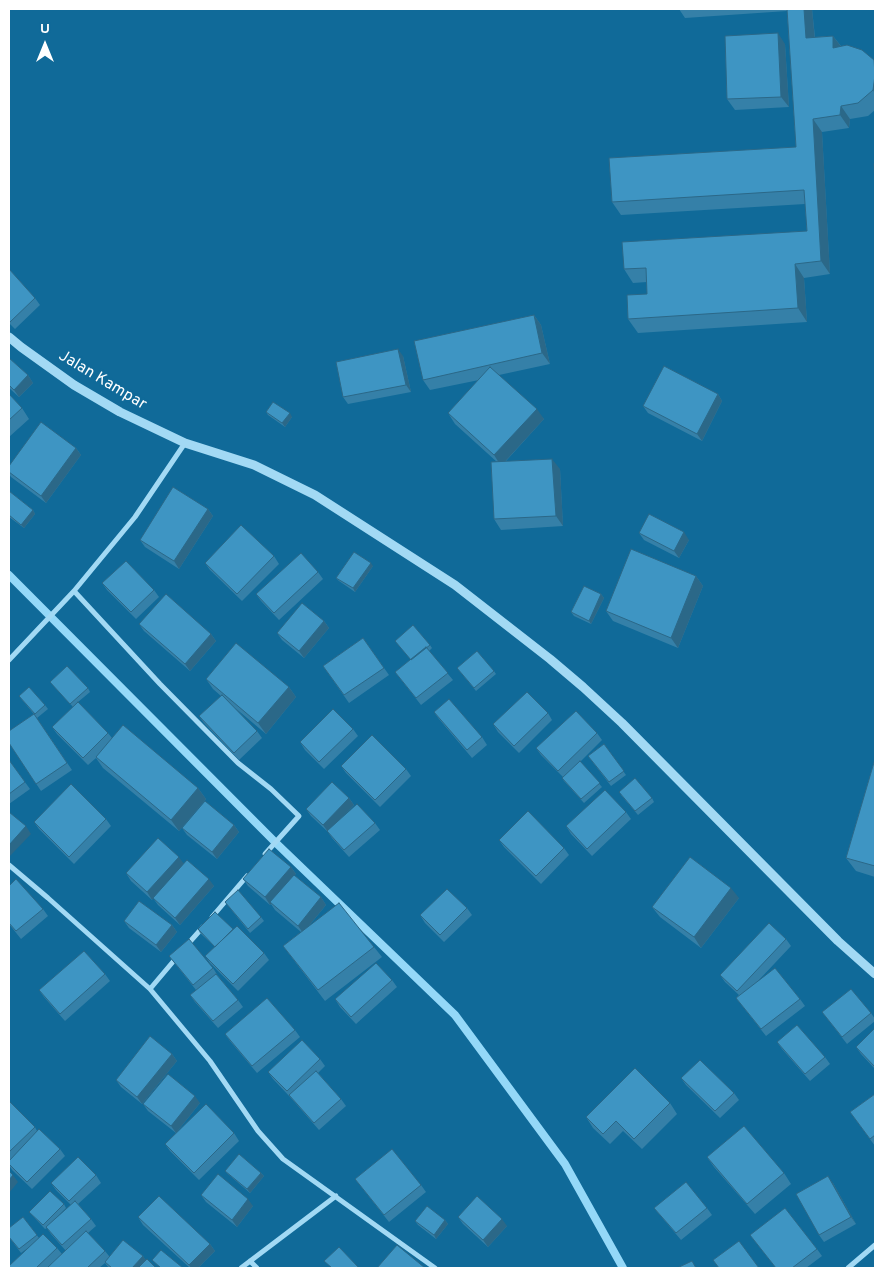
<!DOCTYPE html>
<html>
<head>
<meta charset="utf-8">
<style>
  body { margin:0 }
  #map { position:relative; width:884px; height:1277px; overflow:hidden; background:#106a99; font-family:Overpass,sans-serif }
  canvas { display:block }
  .frame { position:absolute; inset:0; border:10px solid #fff; pointer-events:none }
  .north { position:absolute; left:20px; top:20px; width:50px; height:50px; -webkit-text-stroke:4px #106a99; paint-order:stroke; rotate:0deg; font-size:14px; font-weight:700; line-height:20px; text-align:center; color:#fff }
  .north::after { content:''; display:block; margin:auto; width:18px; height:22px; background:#fff; clip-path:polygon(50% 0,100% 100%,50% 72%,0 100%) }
</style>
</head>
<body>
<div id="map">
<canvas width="884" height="1277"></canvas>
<div class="frame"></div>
<div class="north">U</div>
</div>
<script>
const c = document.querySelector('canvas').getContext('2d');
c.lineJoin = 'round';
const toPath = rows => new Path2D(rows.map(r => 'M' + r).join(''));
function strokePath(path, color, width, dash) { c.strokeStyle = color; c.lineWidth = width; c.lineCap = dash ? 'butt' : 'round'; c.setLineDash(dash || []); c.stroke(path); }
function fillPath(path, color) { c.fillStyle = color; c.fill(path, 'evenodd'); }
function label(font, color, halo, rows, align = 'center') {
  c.font = font + ' Overpass,sans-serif'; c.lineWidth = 4.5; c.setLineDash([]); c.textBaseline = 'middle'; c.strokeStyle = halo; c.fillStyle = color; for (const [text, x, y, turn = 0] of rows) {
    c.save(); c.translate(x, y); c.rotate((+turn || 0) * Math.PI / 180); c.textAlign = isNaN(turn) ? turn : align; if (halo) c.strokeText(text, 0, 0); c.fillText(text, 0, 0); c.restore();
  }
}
strokePath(toPath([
  [9,575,275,842,455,1015,565,1164,623,1268]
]), '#94d8f8', 8);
strokePath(toPath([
  [74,591,160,684,238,763,271,789,299,816,265,854],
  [9,660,74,591,135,517,185,443],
  [9,865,48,898,150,989,210,1061,258,1131,283,1159,435,1268],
  [212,917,247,876],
  [187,945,203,927],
  [150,989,177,957],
  [250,1261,257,1268],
  [241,1268,336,1196],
  [848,1268,875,1245]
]), '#a2d9f4', 5);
strokePath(toPath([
  [9,337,21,347,74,385,120,412,185,443,254,465,315,495,455,585,550,659,583,687,622,723,838,941,875,974]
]), '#a2d9f4', 9);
fillPath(toPath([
  [679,9,812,9,815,37,833,36,841,46,875,63,875,110,868,116,850,119,849,128,822,132,830,274,804,278,807,322,638,333,628,319,647,294,647,282,633,283,624,269,807,231,805,204,621,215,612,202,796,147,787,11,685,18],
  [785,44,789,107,735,110,727,99],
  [9,269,35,298,40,305,15,329,9,323],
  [534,315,541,325,550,364,499,375,544,419,506,461,560,469,563,526,501,530,494,519,497,462,455,424,448,413,479,380,430,390,423,380],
  [403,356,411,392,348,404,343,397],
  [9,358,28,375,33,383,19,397,9,388],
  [9,394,22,408,29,419,9,437],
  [718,394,722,401,702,441,648,413,643,406],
  [266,412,292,417,285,427,268,415],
  [76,448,81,455,46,503,11,477,9,474,9,466],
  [9,491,33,510,35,514,24,528,9,517],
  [208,509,213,516,179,569,145,547,140,540],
  [639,533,689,540,679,558,644,540],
  [274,556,279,564,242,601,210,570,205,563],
  [373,566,355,592,339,581,336,578],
  [318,572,323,579,279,620,261,601,256,594],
  [696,576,703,586,678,648,613,621,606,611],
  [102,583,154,590,159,597,136,619,107,590],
  [601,594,604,598,591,624,574,616,571,612],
  [324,621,329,628,304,658,282,640,277,633],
  [139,624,211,634,216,641,190,671,144,631],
  [363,638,389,675,349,703,323,666],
  [430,645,432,648,429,651,453,680,421,705,395,672],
  [457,668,494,671,496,674,476,691],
  [206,679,289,687,296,697,266,734,234,707,257,731,262,738,239,760,204,723,199,716,221,696,213,689],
  [50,682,88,688,90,692,78,702,108,733,112,738,198,788,206,799,179,831,103,768,96,758,88,765,57,734,52,727,73,707],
  [19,696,45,705,48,709,37,718],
  [434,712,482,737,487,745,472,758,439,719],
  [548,713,552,720,519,753,498,732,493,724],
  [34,714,72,770,41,791,9,743],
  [353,729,358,736,324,769,305,750,300,742],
  [597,733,602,740,580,762,602,787,584,803,564,781,562,778,563,777,541,755,536,748],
  [604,744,626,775,611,786,588,756],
  [875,759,875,877,856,871,846,858],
  [9,760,30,789,9,804],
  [341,766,406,769,411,776,380,807,346,773],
  [621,795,652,798,654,802,638,815],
  [349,798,354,805,343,816,375,823,380,830,349,857,332,838,328,832,311,816,306,809],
  [626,812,631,819,592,856,571,834,566,826],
  [106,819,111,826,74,864,39,829,34,822],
  [234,825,239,832,217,859,187,835,182,828],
  [499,840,564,848,569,855,541,884,504,847],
  [184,864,214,886,180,925,158,905,153,898,152,900,131,881,126,873],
  [291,867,296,874,294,875,321,897,326,905,308,927,374,947,382,957,325,1001,283,946,301,932,275,910,271,904,270,905,248,886,243,879],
  [9,886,43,909,48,916,21,939,9,924],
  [739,898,701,948,660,917,652,907],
  [225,902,261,917,264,921,250,933],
  [467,908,472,915,444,942,425,923,420,915],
  [124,921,172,925,177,932,161,952,129,928],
  [198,929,233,929,264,953,269,960,238,991,210,963,205,956,215,947,200,933],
  [786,939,791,946,758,981,800,999,805,1006,766,1036,736,998,739,995,725,982,720,975],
  [169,956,213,968,218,976,238,1000,243,1007,218,1028,195,1002,190,995,196,990],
  [105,974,110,981,65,1021,44,997,39,990],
  [392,980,397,987,356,1024,340,1007,335,999],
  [822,1012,871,1013,875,1019,875,1021,847,1044],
  [295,1030,300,1037,257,1073,230,1041,225,1034],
  [875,1030,875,1069,861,1054,856,1047],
  [777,1042,825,1057,830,1064,810,1081,782,1049],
  [172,1054,177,1061,142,1104,121,1087,116,1080],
  [320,1059,325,1066,318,1073,341,1099,346,1106,319,1130,291,1098,273,1079,268,1072],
  [681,1078,734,1093,739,1100,720,1118,686,1085],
  [875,1094,875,1146,850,1112],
  [9,1101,35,1127,37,1131,60,1149,65,1156,32,1189,12,1170,9,1165],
  [200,1103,176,1133,148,1111,143,1104],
  [670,1103,677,1114,642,1149,623,1131,610,1144,593,1128,586,1117],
  [234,1133,239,1141,199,1180,170,1151,165,1144],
  [707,1157,784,1173,791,1184,755,1214,714,1167],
  [225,1171,261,1173,264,1176,250,1193,228,1174],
  [96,1175,101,1183,78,1204,91,1219,96,1226,88,1233,105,1251,109,1256,143,1256,146,1261,156,1268,109,1268,105,1263,99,1268,9,1268,32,1245,21,1253,9,1237,23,1217,39,1238,57,1248,62,1254,66,1251,51,1234,47,1228,45,1229,32,1215,29,1212,64,1204,66,1208,52,1222,71,1205,56,1190,51,1183],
  [355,1179,421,1185,426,1192,389,1222],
  [833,1183,856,1224,824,1242,819,1235],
  [201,1195,253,1206,237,1227,206,1202],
  [654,1208,707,1208,712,1215,681,1240],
  [138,1217,210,1244,215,1251,198,1268,190,1268,143,1225],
  [458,1217,507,1226,488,1247,463,1224],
  [445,1220,448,1224,436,1239,418,1225,415,1221],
  [750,1235,817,1249,822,1256,806,1268,776,1268]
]), '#3580a8');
fillPath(toPath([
  [804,9,812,9,816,51,806,38],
  [778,33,785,44,789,107,781,97],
  [833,36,843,49,833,48],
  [874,60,875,63,875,94,873,90],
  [841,106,850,119,849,128,840,115],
  [813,119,822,132,830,274,821,261],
  [795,264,804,278,807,322,798,308],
  [534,315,541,325,550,364,542,353],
  [398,349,403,356,411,392,406,385],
  [28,375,33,383,19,397,14,390],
  [718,394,722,401,702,441,697,434],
  [537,409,544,419,501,466,494,455],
  [290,413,292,417,285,427,282,423],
  [76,448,81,455,46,503,41,496],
  [552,459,560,469,563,526,556,516],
  [208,509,213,516,179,569,174,561],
  [33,510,35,514,24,528,21,525],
  [684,532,689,540,679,558,674,551],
  [371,563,373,566,355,592,353,588],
  [696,576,703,586,678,648,671,638],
  [601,594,604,598,591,624,589,621],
  [324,621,329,628,304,658,299,651],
  [211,634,216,641,190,671,185,664],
  [289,687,296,697,266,734,258,723],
  [198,788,206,799,179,831,171,820],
  [349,798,354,805,328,832,323,825],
  [234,825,239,832,217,859,212,852],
  [26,826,31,834,10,856,9,854,9,845],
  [179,857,184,864,152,900,147,892],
  [291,867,296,874,270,905,265,897],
  [209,879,214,886,180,925,175,918],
  [731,888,739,898,701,948,694,937],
  [321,897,326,905,303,933,298,926],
  [172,925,177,932,161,952,156,945],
  [172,1054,177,1061,142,1104,137,1097],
  [195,1096,200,1103,176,1133,171,1126],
  [261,1173,264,1176,250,1193,247,1189],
  [13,1175,18,1182,9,1193,9,1180],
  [828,1176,833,1183,856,1224,851,1217],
  [248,1199,253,1206,237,1227,232,1220],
  [502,1219,507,1226,488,1247,483,1240],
  [445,1220,448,1224,436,1239,434,1235],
  [210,1244,215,1251,198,1268,191,1268,189,1265],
  [143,1256,148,1263,143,1268,132,1268]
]), '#2b6888');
const building = toPath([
  [787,9,804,9,806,38,833,36,833,48,847,45,862,50,874,60,875,75,873,90,858,103,841,106,840,115,813,119,821,261,795,264,798,308,628,319,627,295,647,294,646,268,624,269,622,242,807,231,804,190,612,202,609,158,796,147,787,9],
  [778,33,781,97,727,99,725,36,778,33],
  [874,164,875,164,875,186,874,164],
  [9,269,35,298,10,322,9,321,9,269],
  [534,315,542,353,423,380,414,341,534,315],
  [398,349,406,385,343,397,336,362,398,349],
  [9,358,28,375,14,390,9,385,9,358],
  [664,366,718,394,697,434,643,406,664,366],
  [490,367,537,409,494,455,448,413,490,367],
  [9,394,22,408,9,420,9,394],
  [273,402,290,413,282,423,266,412,273,402],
  [41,422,76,448,41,496,9,472,9,466,41,422],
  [552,459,556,516,494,519,491,462,552,459],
  [173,487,208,509,174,561,140,540,173,487],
  [9,491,33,510,21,525,9,515,9,491],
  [649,514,684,532,674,551,639,533,649,514],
  [241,525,274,556,237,594,205,563,241,525],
  [631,549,696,576,671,638,606,611,631,549],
  [354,552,371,563,353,588,336,578,354,552],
  [301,553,318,572,274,613,256,594,301,553],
  [126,561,154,590,131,612,102,583,126,561],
  [584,586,601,594,589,621,571,612,584,586],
  [166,594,211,634,185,664,139,624,166,594],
  [302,603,324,621,299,651,277,633,302,603],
  [413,625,430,645,411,660,395,641,413,625],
  [363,638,384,668,344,695,323,666,363,638],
  [236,643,289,687,258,723,206,679,236,643],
  [426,647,448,673,416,698,395,672,426,647],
  [477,651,494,671,474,688,457,668,477,651],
  [67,666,88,688,70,704,50,682,67,666],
  [29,687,45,705,35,714,19,696,29,687],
  [527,692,548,713,514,746,493,724,527,692],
  [222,695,257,731,234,753,199,716,222,695],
  [449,699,482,737,467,750,434,712,449,699],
  [78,702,108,733,83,758,52,727,78,702],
  [333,709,353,729,319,762,300,742,333,709],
  [576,711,597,733,558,771,536,748,576,711],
  [34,714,67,763,36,784,9,743,9,731,34,714],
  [123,725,198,788,171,820,96,757,123,725],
  [372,735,406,769,375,800,341,766,372,735],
  [604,744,624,771,609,782,588,756,604,744],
  [875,759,875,866,846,858,875,759],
  [9,760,25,782,9,794,9,760],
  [580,761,600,783,581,799,562,778,580,761],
  [635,778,652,798,635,811,619,792,635,778],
  [332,782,349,798,323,825,306,809,332,782],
  [71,784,106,819,69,857,34,822,71,784],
  [605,790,626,812,587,849,566,826,605,790],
  [205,801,234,825,212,852,182,828,205,801],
  [357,804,375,823,344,850,327,831,357,804],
  [528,811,564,848,536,876,499,840,528,811],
  [9,812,26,826,9,845,9,812],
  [158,838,179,857,147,892,126,873,158,838],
  [269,849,291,867,265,897,243,879,269,849],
  [690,857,731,888,694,937,652,907,690,857],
  [187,860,209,879,175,918,153,898,187,860],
  [294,875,321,897,298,926,270,902,294,875],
  [16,879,43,909,16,931,9,923,9,886,16,879],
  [447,889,467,908,440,935,420,915,447,889],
  [238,890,261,917,248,929,225,902,238,890],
  [139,901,172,925,156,945,124,921,139,901],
  [339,903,374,947,318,990,283,946,339,903],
  [215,912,233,929,215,947,198,929,215,912],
  [769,923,786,939,737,991,720,975,769,923],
  [237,926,264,953,233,984,205,956,237,926],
  [189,939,213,968,193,985,169,956,189,939],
  [84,951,105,974,60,1014,39,990,84,951],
  [376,963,392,980,351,1017,335,999,376,963],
  [775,968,800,999,761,1029,736,998,775,968],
  [216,974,238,1000,213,1021,190,995,216,974],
  [851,989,871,1013,842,1037,822,1012,851,989],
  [267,998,295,1030,252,1066,225,1034,267,998],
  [797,1025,825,1057,805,1074,777,1042,797,1025],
  [874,1029,875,1030,875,1067,856,1047,874,1029],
  [150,1036,172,1054,137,1097,116,1080,150,1036],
  [302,1040,320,1059,287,1091,268,1072,302,1040],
  [700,1060,734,1093,715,1111,681,1078,700,1060],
  [635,1068,670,1103,634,1139,616,1121,603,1134,586,1117,635,1068],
  [316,1071,341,1099,314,1123,289,1095,316,1071],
  [168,1074,195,1096,171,1126,143,1104,168,1074],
  [875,1094,875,1135,870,1139,850,1112,875,1094],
  [9,1101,35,1127,9,1152,9,1101],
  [206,1104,234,1133,194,1173,165,1144,206,1104],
  [744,1126,784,1173,747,1204,707,1157,744,1126],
  [39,1129,60,1149,27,1182,9,1164,9,1161,39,1129],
  [392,1149,421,1185,384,1215,355,1179,392,1149],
  [239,1154,261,1173,247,1189,225,1171,239,1154],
  [78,1157,96,1175,69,1201,51,1183,78,1157],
  [9,1171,13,1175,9,1180,9,1171],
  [218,1174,248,1199,232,1220,201,1195,218,1174],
  [828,1176,851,1217,819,1235,796,1194,828,1176],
  [686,1182,707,1208,676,1233,654,1208,686,1182],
  [50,1191,64,1204,43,1225,29,1212,50,1191],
  [159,1196,210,1244,189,1265,138,1217,159,1196],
  [477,1196,502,1219,483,1240,458,1217,477,1196],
  [75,1201,91,1219,62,1245,46,1227,75,1201],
  [427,1206,445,1220,434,1235,415,1221,427,1206],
  [785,1208,817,1249,792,1268,776,1268,750,1235,785,1208],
  [23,1217,37,1235,19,1249,9,1237,9,1228,23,1217],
  [86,1231,105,1251,87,1268,47,1268,86,1231],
  [43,1234,57,1248,36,1268,9,1268,9,1266,43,1234],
  [123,1240,143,1256,132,1268,112,1268,105,1262,123,1240],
  [739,1241,759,1268,719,1268,713,1260,739,1241],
  [397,1245,425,1268,377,1268,397,1245],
  [339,1247,359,1268,332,1268,324,1261,339,1247],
  [161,1250,183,1268,161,1268,152,1260,161,1250],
  [147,1259,156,1268,138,1268,147,1259],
  [692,1261,696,1268,677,1268,692,1261]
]);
fillPath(building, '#3e95c3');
strokePath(building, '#2b6888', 1);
label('16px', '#fff', '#106a99', [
  ["Jalan Kampar",102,381,31]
]);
</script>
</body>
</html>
